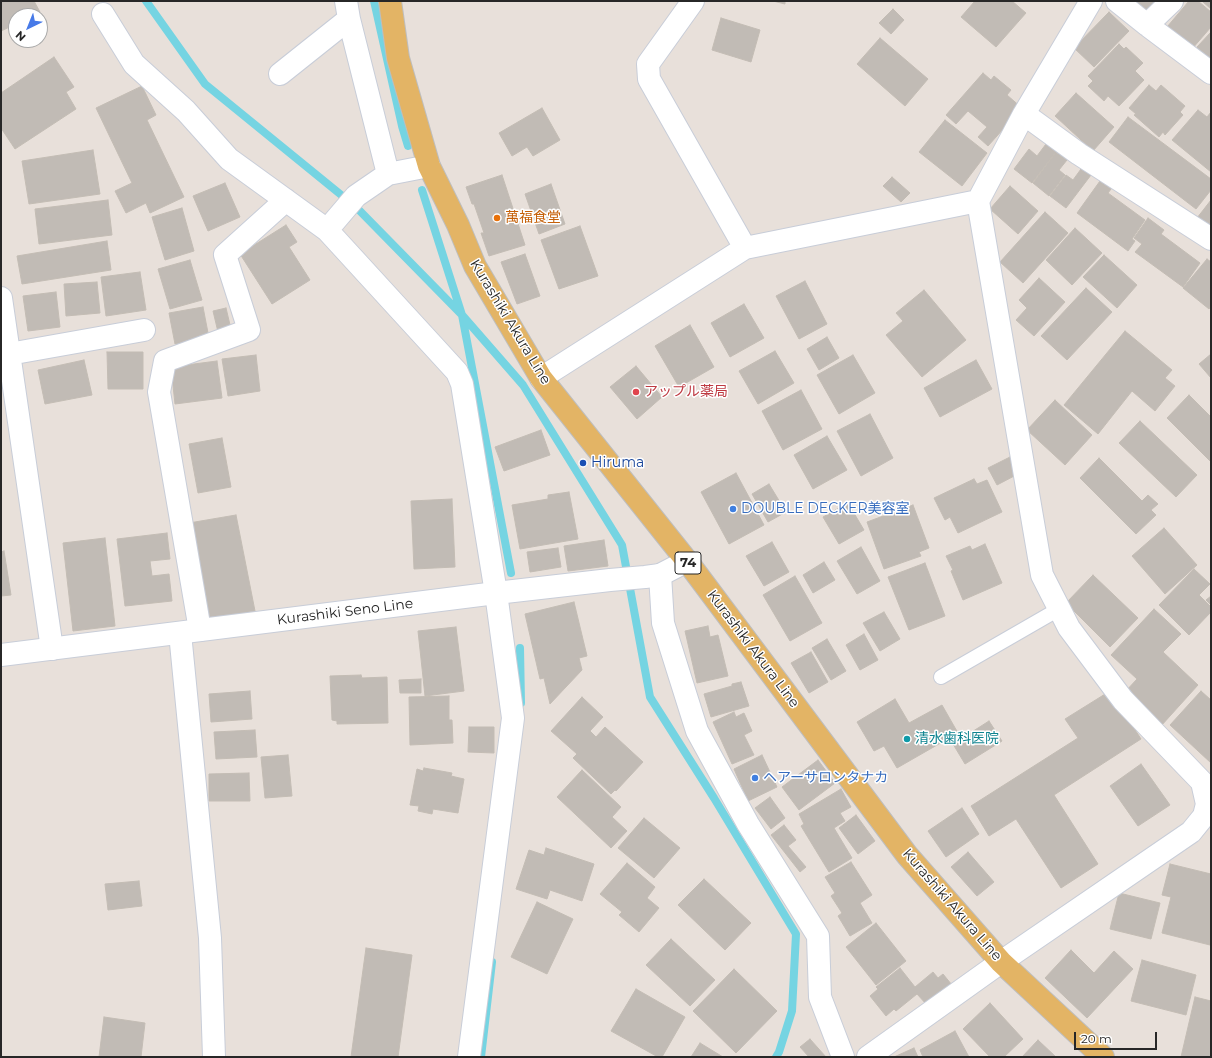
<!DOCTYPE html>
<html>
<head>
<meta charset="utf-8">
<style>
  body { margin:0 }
  #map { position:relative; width:1212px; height:1058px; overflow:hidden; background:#e8e0da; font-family:Montserrat,sans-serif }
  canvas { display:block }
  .frame { position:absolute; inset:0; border:2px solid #272727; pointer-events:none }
  .north { position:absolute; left:8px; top:8px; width:40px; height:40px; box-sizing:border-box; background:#fff; border:1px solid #a9a9a9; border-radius:50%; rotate:223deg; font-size:11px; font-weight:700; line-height:16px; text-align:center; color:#272727 }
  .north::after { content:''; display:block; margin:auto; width:14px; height:18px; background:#477ae8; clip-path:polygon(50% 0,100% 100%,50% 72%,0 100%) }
  .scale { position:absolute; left:1074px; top:1032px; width:83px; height:18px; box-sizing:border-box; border:2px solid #272727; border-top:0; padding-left:5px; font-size:12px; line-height:14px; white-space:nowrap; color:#272727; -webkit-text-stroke:3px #fff; paint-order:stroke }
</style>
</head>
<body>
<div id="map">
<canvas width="1212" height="1058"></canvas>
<div class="frame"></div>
<div class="north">N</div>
<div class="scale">20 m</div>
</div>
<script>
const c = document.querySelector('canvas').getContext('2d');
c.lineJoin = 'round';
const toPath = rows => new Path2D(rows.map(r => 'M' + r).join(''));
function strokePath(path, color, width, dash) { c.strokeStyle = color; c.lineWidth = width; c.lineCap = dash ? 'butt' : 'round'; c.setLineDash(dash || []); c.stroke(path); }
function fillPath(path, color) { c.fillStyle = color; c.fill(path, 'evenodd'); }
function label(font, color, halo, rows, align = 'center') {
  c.font = font + ' Montserrat,"Noto Sans JP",sans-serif'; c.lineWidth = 3; c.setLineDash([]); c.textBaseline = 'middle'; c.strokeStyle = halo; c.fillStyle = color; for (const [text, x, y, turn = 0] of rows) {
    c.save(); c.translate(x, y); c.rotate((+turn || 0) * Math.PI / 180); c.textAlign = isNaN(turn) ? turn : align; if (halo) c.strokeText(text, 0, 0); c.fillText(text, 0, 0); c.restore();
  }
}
strokePath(toPath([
  [146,1,205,84,356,207,462,315,523,385,622,545,650,697,714,798,796,934,792,1011,779,1052,776,1057],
  [374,1,402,126,408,146],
  [422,190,462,315,511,573],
  [520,648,521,703],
  [481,1057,492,962]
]), '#75d4e2', 8);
const building = toPath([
  [1,1,34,1,40,12,31,16,16,16,16,24,1,31,1,1],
  [773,1,785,1,785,4,773,1],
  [975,1,1012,1,1026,13,996,47,961,17,975,1],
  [1126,1,1158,1,1143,17,1126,1],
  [1189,1,1198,1,1211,12,1211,27,1192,49,1167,27,1189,1],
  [1202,1,1211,1,1211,9,1202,1],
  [893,9,904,20,891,34,879,23,893,9],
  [1109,12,1129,31,1094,67,1074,48,1109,12],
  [721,18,760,30,751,62,712,50,721,18],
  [1211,32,1211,60,1197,47,1211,32],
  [880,38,928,79,905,106,857,64,880,38],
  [1119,44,1124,49,1126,47,1143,63,1135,71,1144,80,1119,106,1108,96,1104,101,1088,86,1093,81,1088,76,1119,44],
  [54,57,74,87,66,92,76,109,15,149,1,128,1,93,54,57],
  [983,73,991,80,994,76,1011,90,1007,95,1022,108,988,146,978,137,987,127,968,111,956,124,946,115,983,73],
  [1149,85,1156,91,1161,85,1185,106,1180,112,1183,115,1165,135,1163,132,1159,137,1134,115,1136,114,1129,108,1149,85],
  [142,86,156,115,147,120,184,197,150,213,146,203,126,213,115,191,132,183,96,108,142,86],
  [1076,93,1114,127,1093,151,1055,116,1076,93],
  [542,108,560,140,533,156,527,147,512,156,499,133,542,108],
  [1198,110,1207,117,1211,112,1211,172,1172,140,1198,110],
  [1128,117,1211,179,1211,190,1196,209,1109,142,1128,117],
  [945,120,987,153,962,186,919,152,945,120],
  [1046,144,1056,152,1032,183,1014,169,1029,149,1037,156,1046,144],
  [93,150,100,194,29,204,22,161,93,150],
  [1056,152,1067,160,1059,170,1065,175,1049,196,1033,183,1056,152],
  [1081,169,1091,175,1066,208,1050,196,1066,175,1073,180,1081,169],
  [502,175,525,245,489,256,481,233,484,233,474,204,472,204,466,187,502,175],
  [892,177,910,193,901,202,883,186,892,177],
  [1100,181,1111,189,1108,193,1145,220,1132,239,1135,241,1128,251,1077,213,1100,181],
  [225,183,240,217,208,231,193,196,225,183],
  [551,184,565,224,539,234,525,194,551,184],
  [1010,186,1038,211,1018,234,990,209,1010,186],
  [108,200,112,235,39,244,35,209,108,200],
  [1211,200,1211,228,1197,218,1211,200],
  [182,208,194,251,165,260,152,217,182,208],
  [1045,212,1068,233,1023,283,1000,262,1045,212],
  [1148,218,1164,230,1161,234,1200,263,1183,287,1135,252,1142,244,1134,238,1148,218],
  [286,225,297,242,289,247,310,280,272,304,240,254,286,225],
  [580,226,598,276,559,289,541,240,580,226],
  [1075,228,1102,253,1072,285,1046,260,1075,228],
  [107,241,111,270,22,284,17,256,107,241],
  [525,254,540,296,517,304,501,262,525,254],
  [1104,255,1137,285,1117,308,1083,277,1104,255],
  [1207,259,1211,262,1211,306,1209,309,1183,288,1207,259],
  [190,260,202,300,170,309,158,269,190,260],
  [140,272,146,310,106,316,101,277,140,272],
  [1039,278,1065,302,1034,336,1016,320,1027,308,1019,300,1039,278],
  [805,281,827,324,799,339,776,296,805,281],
  [97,282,100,313,66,316,64,284,97,282],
  [1086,288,1112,312,1067,360,1041,336,1086,288],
  [924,290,966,340,922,377,886,335,903,321,896,313,924,290],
  [56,292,60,327,28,331,23,296,56,292],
  [744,304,764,338,730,357,711,323,744,304],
  [203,307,209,338,175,344,169,313,203,307],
  [226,308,231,329,218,332,213,311,226,308],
  [690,325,714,367,679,387,655,346,690,325],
  [1125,331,1172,370,1165,378,1175,386,1155,411,1132,391,1098,434,1064,405,1125,331],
  [827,337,839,358,819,370,807,349,827,337],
  [775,351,794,383,758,404,739,371,775,351],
  [107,352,143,352,143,389,108,389,107,352],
  [1211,354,1211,378,1199,364,1211,354],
  [256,355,260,391,228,396,222,359,256,355],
  [853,355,875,393,839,414,817,375,853,355],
  [84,360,92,395,45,404,38,370,84,360],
  [976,360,992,389,940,417,924,388,976,360],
  [217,361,222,398,175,404,171,367,217,361],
  [636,366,662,397,637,419,610,387,636,366],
  [801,390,822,429,783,450,762,411,801,390],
  [1189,395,1211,417,1211,462,1167,418,1189,395],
  [1055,400,1092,435,1065,465,1027,430,1055,400],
  [870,414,893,458,861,476,837,431,870,414],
  [1140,421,1197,475,1176,497,1119,443,1140,421],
  [541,430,550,455,504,471,495,447,541,430],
  [827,436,847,470,813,489,794,455,827,436],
  [222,438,231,487,198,493,189,444,222,438],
  [1010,457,1018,474,997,485,988,468,1010,457],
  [1099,458,1142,501,1148,495,1158,504,1151,510,1156,515,1136,534,1080,478,1099,458],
  [736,473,764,525,729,544,701,492,736,473],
  [974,479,977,484,987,480,1002,512,958,533,950,517,945,520,934,498,974,479],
  [769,484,786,512,768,522,752,494,769,484],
  [569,492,578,539,520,549,512,505,548,499,548,495,569,492],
  [452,499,455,567,414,569,411,501,452,499],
  [848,503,864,530,839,544,823,517,848,503],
  [913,505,929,548,919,552,921,556,884,569,867,522,913,505],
  [236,515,255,611,208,620,189,523,236,515],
  [1164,528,1197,565,1165,594,1132,556,1164,528],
  [167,533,170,559,150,561,152,576,169,574,172,601,125,606,117,539,167,533],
  [105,538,115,626,73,631,63,543,105,538],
  [604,540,608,566,568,571,564,546,604,540],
  [772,542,789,572,764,586,746,556,772,542],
  [985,544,1002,583,963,600,951,571,953,570,946,556,970,546,972,550,985,544],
  [861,547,880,581,857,594,837,561,861,547],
  [558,548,561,567,530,572,527,552,558,548],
  [4,551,11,595,1,596,1,552,4,551],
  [824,562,835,580,813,593,803,575,824,562],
  [925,563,945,616,909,630,888,577,925,563],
  [1194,569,1210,584,1199,595,1211,607,1211,612,1189,635,1159,605,1194,569],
  [1093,575,1138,618,1110,647,1066,603,1093,575],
  [795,576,822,623,790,641,763,595,795,576],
  [1211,596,1211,605,1206,600,1211,596],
  [574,602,587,656,579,658,582,670,550,704,544,678,540,679,525,614,574,602],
  [1154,609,1181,634,1163,652,1198,685,1161,726,1125,692,1137,679,1111,655,1154,609],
  [884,612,900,639,880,651,863,623,884,612],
  [708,626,710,637,718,635,728,676,697,683,685,631,708,626],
  [456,627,464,691,425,696,418,631,456,627],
  [864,634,878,660,860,670,846,645,864,634],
  [827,639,846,671,831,680,812,648,827,639],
  [811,652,828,682,809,693,791,663,811,652],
  [361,675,362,678,387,677,388,723,337,724,337,721,332,720,330,676,361,675],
  [421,679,421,693,400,693,399,680,421,679],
  [741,682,749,706,711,717,704,694,732,686,732,684,741,682],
  [250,691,252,719,211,722,209,694,250,691],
  [1110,691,1141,739,1054,795,1098,864,1061,888,1016,819,989,836,971,806,1078,738,1065,719,1110,691],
  [1201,691,1211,700,1211,763,1170,725,1201,691],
  [449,696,449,720,452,720,453,743,410,745,409,697,449,696],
  [582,697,603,717,590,731,596,737,605,727,643,762,616,791,615,790,611,794,573,758,577,754,551,731,582,697],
  [895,699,909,723,942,705,958,733,897,768,884,746,874,751,857,722,895,699],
  [734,712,736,717,744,713,752,731,744,735,754,755,732,764,713,722,734,712],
  [989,721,1002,741,965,764,953,744,989,721],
  [469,727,494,727,494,753,468,752,469,727],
  [255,730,257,757,216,759,214,732,255,730],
  [288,755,292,796,265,798,261,757,288,755],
  [762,755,777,787,748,801,734,769,762,755],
  [818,760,835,783,799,810,782,787,818,760],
  [1141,764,1170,805,1138,826,1110,786,1141,764],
  [424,768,452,773,451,776,464,779,458,813,433,809,432,814,418,811,419,806,410,805,417,769,423,771,424,768],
  [582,770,621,807,612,817,627,831,611,848,557,797,582,770],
  [249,773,250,801,209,801,209,774,249,773],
  [841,789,851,807,840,813,845,821,834,828,852,858,829,872,801,826,804,824,799,814,841,789],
  [770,797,785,818,771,829,755,808,770,797],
  [962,808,979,834,946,857,928,831,962,808],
  [856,815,875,841,858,854,839,828,856,815],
  [644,818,680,848,654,878,618,848,644,818],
  [784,825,796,840,788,846,806,867,800,872,771,835,784,825],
  [546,848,594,864,582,901,550,890,547,899,516,889,529,850,544,855,546,848],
  [968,852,994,882,977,896,951,867,968,852],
  [851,862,872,895,860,903,872,923,850,936,838,916,842,913,831,896,835,893,825,877,851,862],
  [627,863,655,887,647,898,659,908,639,932,619,915,622,912,600,894,627,863],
  [1170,864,1211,874,1210,945,1162,933,1171,897,1162,895,1170,864],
  [704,879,751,923,725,950,678,905,704,879],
  [139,881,142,906,108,910,105,884,139,881],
  [1119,893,1160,903,1151,939,1110,929,1119,893],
  [537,902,573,919,547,974,511,957,537,902],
  [876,923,906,961,876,985,846,947,876,923],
  [671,939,715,980,690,1006,646,965,671,939],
  [366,948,412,955,398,1057,351,1057,366,948],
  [1071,950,1094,973,1114,951,1133,969,1087,1018,1045,978,1071,950],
  [1142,960,1196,975,1186,1015,1131,1001,1142,960],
  [900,968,915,987,933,972,938,978,943,974,952,985,927,1005,917,994,896,1011,894,1009,886,1016,870,996,878,989,876,987,900,968],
  [734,969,777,1011,736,1053,693,1011,734,969],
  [636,989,685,1017,662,1057,658,1057,611,1031,636,989],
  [1195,997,1211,1001,1211,1057,1181,1057,1195,997],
  [990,1003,1023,1039,1004,1057,990,1057,963,1029,990,1003],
  [104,1017,145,1023,141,1057,99,1057,104,1017],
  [955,1031,969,1057,923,1057,920,1050,955,1031],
  [810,1039,826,1057,809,1057,800,1047,810,1039],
  [1038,1040,1056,1057,1022,1057,1038,1040],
  [700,1043,723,1057,691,1057,700,1043],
  [914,1048,918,1057,894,1057,914,1048]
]);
fillPath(building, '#c1bbb5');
strokePath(building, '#c3bcb4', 1);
const service = toPath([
  [941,677,1059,609]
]);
const minor = toPath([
  [346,1,349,19,388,174],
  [693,1,648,64,649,79,745,248],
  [1117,1,1147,25,1211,73],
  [103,14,134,64,186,111,229,159,327,230,457,372,462,384,496,593,513,718,469,1057],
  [1147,25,1172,1],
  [280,74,349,19],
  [1024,114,1079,154,1211,239],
  [327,230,356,196,388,174,429,166],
  [1,298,52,649],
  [9,354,144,330],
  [541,378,745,248,978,201],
  [660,575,663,623,697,731,748,824,818,936,820,997,843,1057],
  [200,630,159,392,165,361,249,330,225,255,286,200],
  [180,633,210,938,214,1057],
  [868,1057,1001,962,1191,832,1204,816,1207,804,1202,782,1123,700,1069,628,1042,575,978,201,1024,114,1091,1]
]);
const secondary = toPath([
  [1,655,496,593,610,580,645,577,660,575,687,561]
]);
const primary = toPath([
  [390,1,398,58,429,166,458,225,475,266,541,378,687,561,907,855,1001,962,1103,1057]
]);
strokePath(service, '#c8cdd8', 16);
strokePath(minor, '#c8cdd8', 24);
strokePath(secondary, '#c8cdd8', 24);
strokePath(primary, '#bebebe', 24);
strokePath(service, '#fff', 14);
strokePath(minor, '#fff', 22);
strokePath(secondary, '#fff', 22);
strokePath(primary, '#e3b465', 22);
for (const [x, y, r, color] of [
  [497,218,4,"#e8710a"],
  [636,392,4,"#e0444e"],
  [583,463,4,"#1a4fb4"],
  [733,509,4,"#3f7fe0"],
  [907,739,4,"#0f9aa8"],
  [755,778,4,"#3f7fe0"]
]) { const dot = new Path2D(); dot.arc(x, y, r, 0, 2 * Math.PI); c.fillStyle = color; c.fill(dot); strokePath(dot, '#fff', 1.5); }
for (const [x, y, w] of [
  [688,563,26]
]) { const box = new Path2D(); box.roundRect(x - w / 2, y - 11, w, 22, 3); c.fillStyle = '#fff'; c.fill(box); strokePath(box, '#272727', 1); }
label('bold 13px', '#272727', null, [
  ["74",688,563]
]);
label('14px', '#c56008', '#fff', [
  ["萬福食堂",505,218]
], 'left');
label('14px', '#272727', '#fff', [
  ["Kurashiki Akura Line",510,322,59],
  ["Kurashiki Seno Line",345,612,-7],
  ["Kurashiki Akura Line",753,649,53],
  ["Kurashiki Akura Line",952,905,49]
]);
label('14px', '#be3a42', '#fff', [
  ["アップル薬局",644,392]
], 'left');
label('14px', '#164399', '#fff', [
  ["Hiruma",591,463]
], 'left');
label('14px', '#366cbe', '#fff', [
  ["DOUBLE DECKER美容室",741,509],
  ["ヘアーサロンタナカ",763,778]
], 'left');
label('14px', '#0d838f', '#fff', [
  ["清水歯科医院",915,739]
], 'left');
</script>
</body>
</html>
